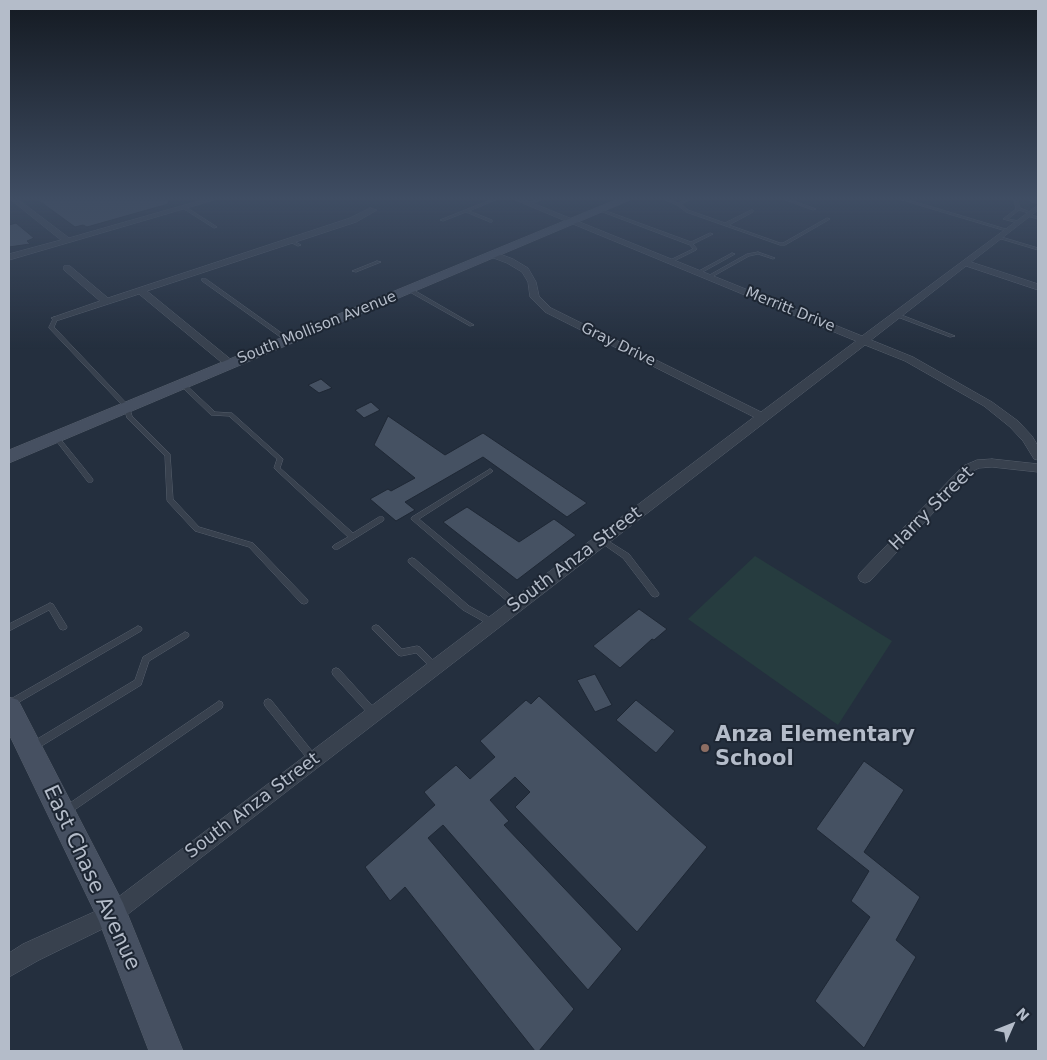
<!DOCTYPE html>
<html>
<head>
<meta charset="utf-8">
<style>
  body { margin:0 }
  #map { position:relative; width:1047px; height:1060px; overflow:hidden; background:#242f3e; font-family:"DejaVu Sans",sans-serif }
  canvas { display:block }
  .frame { position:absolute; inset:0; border:10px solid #b4bcc9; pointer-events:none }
  .north { position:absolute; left:987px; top:1000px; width:50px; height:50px; -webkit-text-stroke:4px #1d2633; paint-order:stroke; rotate:46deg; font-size:14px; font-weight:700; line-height:20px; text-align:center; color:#b4bcc9 }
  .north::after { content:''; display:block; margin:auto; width:18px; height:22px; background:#b4bcc9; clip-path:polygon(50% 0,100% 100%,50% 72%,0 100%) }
</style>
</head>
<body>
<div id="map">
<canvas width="1047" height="1060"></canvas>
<div class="frame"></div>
<div class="north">N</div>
</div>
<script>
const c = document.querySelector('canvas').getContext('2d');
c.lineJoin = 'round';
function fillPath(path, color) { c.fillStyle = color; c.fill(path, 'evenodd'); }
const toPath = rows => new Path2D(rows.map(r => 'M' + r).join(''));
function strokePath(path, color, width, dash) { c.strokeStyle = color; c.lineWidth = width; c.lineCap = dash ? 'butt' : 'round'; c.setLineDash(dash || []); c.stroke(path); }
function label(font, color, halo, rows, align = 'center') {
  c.font = font + ' "DejaVu Sans",sans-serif'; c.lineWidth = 4; c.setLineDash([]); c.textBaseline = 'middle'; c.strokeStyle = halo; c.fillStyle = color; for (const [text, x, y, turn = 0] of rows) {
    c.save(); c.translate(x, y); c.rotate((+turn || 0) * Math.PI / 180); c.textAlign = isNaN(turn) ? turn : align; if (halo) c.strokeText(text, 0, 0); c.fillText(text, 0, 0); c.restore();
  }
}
fillPath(toPath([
  [755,556,892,641,838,725,688,619]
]), '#263c3f');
const building = toPath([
  [38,200,168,200,168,204,87,227,83,225,75,227,38,200],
  [16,223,34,238,27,241,30,244,9,247,9,225,16,223],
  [321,379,332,388,319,393,308,385,321,379],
  [371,402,380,410,364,418,355,410,371,402],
  [388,416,445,455,483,433,587,503,567,517,483,457,405,502,415,510,396,521,370,499,388,489,391,491,415,478,374,445,388,416],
  [467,507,519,542,554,519,576,535,517,580,443,522,467,507],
  [639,609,667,629,654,640,652,639,620,668,593,646,639,609],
  [595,674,612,705,595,712,577,680,595,674],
  [539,696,707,847,637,932,515,807,530,792,515,777,490,800,509,821,504,825,622,949,588,990,443,825,428,838,574,1009,539,1051,535,1051,405,887,390,901,365,867,435,805,424,792,456,765,470,779,495,757,480,741,526,700,531,704,539,696],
  [636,700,675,731,656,753,616,720,636,700],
  [864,761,904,790,864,852,920,897,896,940,916,957,864,1048,815,1001,870,917,851,901,869,871,816,829,864,761]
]);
fillPath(building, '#455162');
strokePath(building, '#1f2835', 1);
const service = toPath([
  [490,200,496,200,469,211,492,220,492,222,490,222,466,212,443,221,440,220,490,200],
  [535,200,541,200,529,205,526,204,535,200],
  [665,200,671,200,678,203,684,200,690,200,681,204,688,210,725,223,751,210,753,210,753,212,729,225,780,243,783,243,827,218,830,219,785,245,780,245,686,212,677,205,665,200],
  [785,200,792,200,816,209,813,210,785,200],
  [902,200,909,200,1009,230,1006,231,902,200],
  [1014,200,1018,200,1020,208,1033,213,1031,214,1019,210,1008,219,1019,221,1019,223,1018,223,1003,219,1016,209,1014,200],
  [185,207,186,207,217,227,214,228,184,209,184,207,185,207],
  [601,209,691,242,710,233,713,234,693,244,697,249,696,250,670,263,668,263,668,261,693,249,690,245,600,211,600,209,601,209],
  [1028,214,1038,217,1038,219,1027,216,1027,214,1028,214],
  [998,236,1038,248,1038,250,998,238,998,236],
  [290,240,292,240,301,245,298,246,290,242,290,240],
  [758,252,775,258,773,259,758,254,749,256,710,278,706,277,747,254,758,252],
  [732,253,735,254,699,274,695,273,732,253],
  [377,261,381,262,356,272,352,271,377,261],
  [202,279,206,279,290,339,290,341,286,341,202,281,202,279],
  [408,289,412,289,474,325,470,326,408,291,408,289],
  [895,314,899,314,955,336,950,337,895,316,895,314],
  [54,317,58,318,54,327,129,406,132,416,170,454,173,499,199,527,253,543,307,599,308,601,307,603,304,604,301,603,249,547,195,531,168,502,167,500,165,456,127,418,124,407,49,328,49,327,54,317],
  [182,382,184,383,215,412,232,413,282,458,283,459,280,468,353,533,379,517,383,517,384,519,383,521,338,549,334,549,332,547,334,545,348,537,275,469,274,468,277,459,229,416,211,415,180,385,179,384,182,382],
  [56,435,58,436,92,478,93,480,92,482,88,482,54,438,53,437,56,435],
  [490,469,492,470,493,471,492,472,419,519,520,603,521,605,520,607,517,608,514,607,411,519,412,517,490,469],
  [602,537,629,554,658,592,659,594,658,596,655,597,652,596,623,558,600,542,599,540,600,538,602,537],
  [412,558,415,559,469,606,487,616,495,622,496,624,495,626,492,627,489,626,481,620,463,610,409,563,408,561,409,559,412,558],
  [50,603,53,604,66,625,67,627,66,629,63,630,60,629,49,610,9,631,9,624,50,603],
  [376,625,379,626,402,649,417,646,420,647,438,665,439,667,438,669,435,671,432,669,416,653,401,656,398,655,373,630,372,628,373,626,376,625],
  [138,626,141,627,142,629,141,631,9,708,9,700,138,626],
  [185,632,188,633,189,635,188,637,149,661,141,685,35,750,32,751,29,750,28,747,29,744,135,680,143,657,185,632],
  [336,668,339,669,377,711,378,714,377,717,374,718,371,717,333,675,332,672,333,669,336,668],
  [268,699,271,700,316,756,318,759,316,762,313,763,310,762,265,706,264,703,265,700,268,699],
  [219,701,222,702,223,705,222,708,70,813,67,815,64,813,62,810,64,807,219,701]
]);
const minor = toPath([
  [11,200,19,200,69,238,202,200,214,200,9,260,9,254,61,240,11,200],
  [515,200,525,200,862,336,1038,205,1038,210,971,262,1038,284,1038,290,966,266,871,340,913,357,992,402,1018,421,1032,436,1038,446,1038,460,1034,459,1023,441,1010,427,984,406,905,361,865,345,119,921,39,960,9,977,9,953,23,944,105,907,754,417,545,312,530,297,528,282,522,272,507,263,491,257,491,253,497,253,513,259,528,268,536,282,539,296,551,308,761,412,856,341,515,200],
  [370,208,377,210,356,222,147,291,234,362,235,364,234,366,226,366,139,294,59,320,53,320,51,318,100,301,64,270,64,266,70,266,108,298,350,218,370,208],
  [992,459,1038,464,1038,472,992,467,979,468,971,472,870,581,865,583,860,581,858,577,860,573,963,466,977,460,992,459]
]);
const secondary = toPath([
  [615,200,630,200,9,463,9,450,615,200],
  [1030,200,1038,200,1038,204,1031,202,1030,200],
  [9,697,18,700,123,903,183,1051,149,1051,99,921,9,734,9,697]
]);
strokePath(service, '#565f6c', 1);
strokePath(minor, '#565f6c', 1);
strokePath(secondary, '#565f6c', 1);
fillPath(service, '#38414e');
fillPath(minor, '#38414e');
fillPath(secondary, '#465061');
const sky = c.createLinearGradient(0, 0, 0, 349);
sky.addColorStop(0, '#141a22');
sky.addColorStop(0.57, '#3f4d63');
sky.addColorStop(1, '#3f4d6300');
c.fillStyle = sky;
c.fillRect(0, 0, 1047, 349);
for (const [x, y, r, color] of [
  [705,748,5,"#8d6e63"]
]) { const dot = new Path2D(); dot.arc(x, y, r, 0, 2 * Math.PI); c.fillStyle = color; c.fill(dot); strokePath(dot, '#1d2633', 2); }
label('15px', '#b4bcc9', '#1d2633', [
  ["Merritt Drive",790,310,22],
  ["South Mollison Avenue",317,328,-22],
  ["Gray Drive",618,345,26]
]);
label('18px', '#b4bcc9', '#1d2633', [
  ["Harry Street",932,509,-45],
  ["South Anza Street",575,560,-37],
  ["South Anza Street",253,806,-37]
]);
label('bold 21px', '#b4bcc9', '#1d2633', [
  ["Anza Elementary",715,736],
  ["School",715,760]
], 'left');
label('21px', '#b4bcc9', '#1d2633', [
  ["East Chase Avenue",91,878,65]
]);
</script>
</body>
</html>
